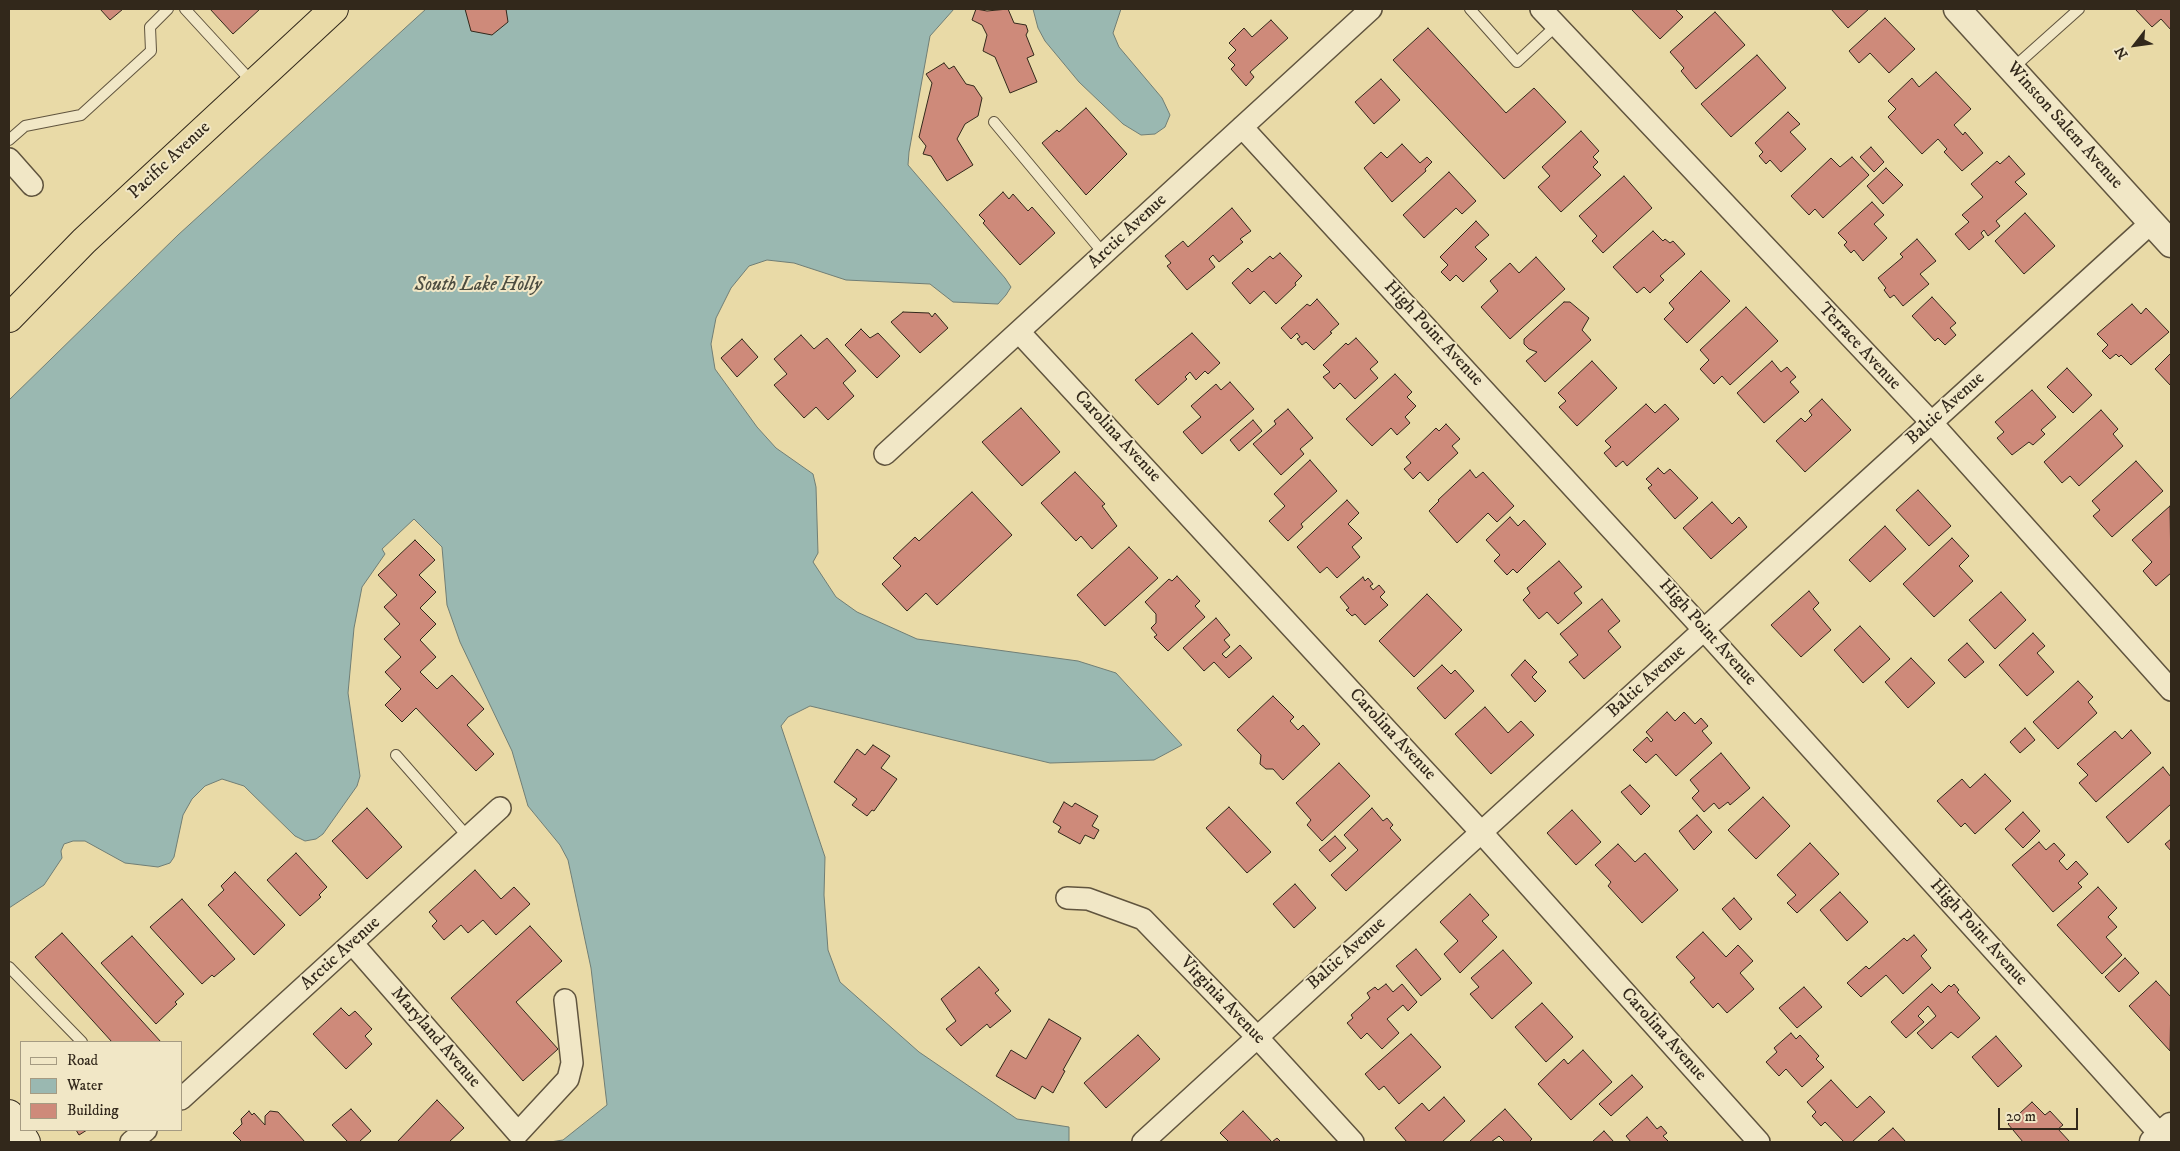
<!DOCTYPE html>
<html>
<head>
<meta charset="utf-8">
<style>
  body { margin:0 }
  #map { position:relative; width:2180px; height:1151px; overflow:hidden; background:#e9daa7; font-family:"IM FELL DW Pica",serif }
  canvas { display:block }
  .frame { position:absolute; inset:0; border:10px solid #32281b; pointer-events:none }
  .legend { position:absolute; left:20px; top:1041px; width:162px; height:90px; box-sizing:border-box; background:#f1e7c6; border:1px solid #a59b82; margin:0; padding:6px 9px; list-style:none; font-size:15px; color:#32281b }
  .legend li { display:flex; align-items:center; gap:10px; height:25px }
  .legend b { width:25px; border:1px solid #a59b82 }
  .north { position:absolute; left:2110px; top:20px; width:50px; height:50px; -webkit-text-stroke:4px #f1e7c6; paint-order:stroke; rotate:240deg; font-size:14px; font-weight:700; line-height:20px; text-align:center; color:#32281b }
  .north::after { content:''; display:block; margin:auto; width:18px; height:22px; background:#32281b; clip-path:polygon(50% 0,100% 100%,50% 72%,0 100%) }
  .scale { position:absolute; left:1998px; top:1108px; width:80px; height:22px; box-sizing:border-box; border:2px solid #32281b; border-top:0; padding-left:6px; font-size:15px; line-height:18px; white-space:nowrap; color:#32281b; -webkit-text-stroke:4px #f1e7c6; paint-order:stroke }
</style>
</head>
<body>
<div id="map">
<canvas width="2180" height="1151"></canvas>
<div class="frame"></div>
<ul class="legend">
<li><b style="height:6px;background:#f1e7c6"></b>Road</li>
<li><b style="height:14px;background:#9ab8b1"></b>Water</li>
<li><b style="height:14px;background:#ce8a7a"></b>Building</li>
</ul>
<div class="north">N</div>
<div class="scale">20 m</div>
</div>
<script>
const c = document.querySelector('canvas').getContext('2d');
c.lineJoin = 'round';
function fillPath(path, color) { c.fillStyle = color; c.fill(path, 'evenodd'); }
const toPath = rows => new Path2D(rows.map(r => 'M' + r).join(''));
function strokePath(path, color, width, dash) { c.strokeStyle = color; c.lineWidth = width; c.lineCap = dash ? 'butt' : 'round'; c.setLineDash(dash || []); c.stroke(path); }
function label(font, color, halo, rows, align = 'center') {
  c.font = font + ' "IM FELL DW Pica",serif'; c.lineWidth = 4; c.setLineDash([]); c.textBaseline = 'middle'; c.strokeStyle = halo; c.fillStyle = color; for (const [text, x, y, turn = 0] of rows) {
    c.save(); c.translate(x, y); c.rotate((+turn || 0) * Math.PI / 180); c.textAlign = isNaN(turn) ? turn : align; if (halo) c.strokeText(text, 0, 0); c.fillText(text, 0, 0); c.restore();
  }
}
const water = toPath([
  [426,9,954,9,930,36,909,152,908,165,1005,278,1011,287,1006,295,998,304,953,302,930,284,846,280,794,263,767,260,749,266,731,288,716,318,711,344,715,369,757,427,776,448,813,474,816,487,818,553,813,562,836,597,857,612,917,639,1078,661,1116,673,1182,745,1154,760,1050,763,810,706,788,717,781,726,825,857,824,895,828,950,840,982,919,1052,1017,1119,1069,1127,1069,1142,550,1142,563,1140,607,1105,591,968,568,860,560,845,528,806,512,751,460,642,447,605,442,547,414,519,382,549,385,554,362,587,354,628,348,693,360,776,357,786,323,834,316,839,305,841,295,836,244,786,222,779,205,786,192,799,183,815,174,857,170,863,158,867,125,863,85,841,73,841,64,844,61,851,62,858,44,885,9,908,9,400,178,235,426,9],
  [1033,9,1121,9,1113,33,1119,47,1162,98,1170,115,1165,127,1155,134,1141,135,1123,124,1079,82,1045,41,1038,28,1033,9]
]);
fillPath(water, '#9ab8b1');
strokePath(water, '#707e75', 1);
const building = toPath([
  [100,9,123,9,110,20,100,9],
  [210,9,260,9,233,34,210,9],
  [465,9,506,9,508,22,492,35,471,31,465,9],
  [976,9,987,11,1008,9,1014,23,1026,25,1028,31,1026,35,1034,55,1027,58,1037,82,1010,93,995,57,983,51,987,35,982,25,972,20,976,9],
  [1631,9,1675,9,1683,17,1660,39,1631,9],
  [1831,9,1869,9,1848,28,1831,9],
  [2135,9,2171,9,2171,30,2161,19,2152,27,2135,9],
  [1715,12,1745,45,1696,89,1681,71,1684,68,1670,52,1715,12],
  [1885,18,1915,49,1889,73,1870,53,1859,63,1849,51,1885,18],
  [1271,20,1288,38,1250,72,1254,77,1246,86,1231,69,1235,65,1228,58,1236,50,1229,43,1244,28,1252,37,1271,20],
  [1428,28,1506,113,1534,88,1566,122,1504,179,1393,60,1428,28],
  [1757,55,1786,88,1731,137,1701,104,1757,55],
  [944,63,949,69,954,66,966,84,974,86,982,98,978,116,965,124,957,139,973,165,947,181,931,156,923,154,926,146,919,137,932,83,926,74,944,63],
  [1936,72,1971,109,1954,125,1963,135,1965,132,1983,153,1962,171,1944,152,1947,149,1938,139,1922,154,1888,117,1896,109,1888,101,1912,78,1919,87,1936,72],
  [1381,79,1400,100,1374,124,1355,102,1381,79],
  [1086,108,1127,154,1086,195,1042,143,1057,130,1059,132,1086,108],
  [1788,112,1800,124,1790,132,1806,149,1781,172,1770,160,1766,164,1759,156,1763,152,1755,143,1788,112],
  [1581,131,1599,151,1593,157,1598,162,1593,167,1601,175,1561,212,1538,187,1550,176,1542,167,1581,131],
  [1402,144,1420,163,1427,157,1432,162,1425,169,1426,171,1392,202,1364,168,1381,152,1387,158,1402,144],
  [1871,147,1884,162,1874,172,1860,157,1871,147],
  [2009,156,2025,174,2015,182,2027,194,1996,221,2000,226,1988,236,1984,230,1981,233,1984,237,1969,250,1955,234,1969,222,1962,215,1983,197,1971,184,1997,161,2000,164,2009,156],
  [1852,157,1869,175,1823,218,1815,209,1809,215,1791,196,1831,158,1840,167,1852,157],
  [1886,168,1903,185,1883,204,1867,186,1886,168],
  [1449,172,1476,201,1462,214,1456,208,1424,238,1403,215,1449,172],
  [1624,176,1652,208,1603,253,1592,241,1597,236,1579,216,1624,176],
  [1003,192,1009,199,1013,194,1028,211,1032,207,1055,233,1020,265,983,223,985,221,979,215,1003,192],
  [1872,202,1884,215,1874,224,1887,238,1863,261,1854,250,1851,253,1844,245,1847,242,1838,233,1872,202],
  [1232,208,1251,231,1240,239,1243,242,1219,262,1213,255,1209,259,1215,267,1187,290,1167,266,1171,263,1165,256,1183,241,1188,247,1232,208],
  [2025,213,2055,246,2024,274,1995,241,2025,213],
  [1476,221,1489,235,1475,247,1487,259,1463,282,1456,275,1450,281,1441,272,1448,265,1440,257,1476,221],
  [1653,231,1663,241,1665,239,1670,243,1673,241,1685,254,1660,276,1664,280,1650,293,1644,287,1637,293,1613,267,1653,231],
  [1917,239,1936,261,1920,274,1929,284,1903,306,1894,295,1890,298,1884,290,1886,288,1878,278,1903,257,1900,254,1917,239],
  [1280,253,1302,276,1295,283,1296,285,1276,304,1264,291,1250,304,1232,283,1248,268,1252,272,1270,256,1273,259,1280,253],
  [1536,257,1565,289,1510,339,1481,307,1498,291,1490,281,1510,263,1519,273,1536,257],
  [1701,271,1730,301,1687,343,1664,319,1674,309,1669,303,1701,271],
  [1932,297,1956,323,1950,328,1956,335,1945,345,1938,338,1935,341,1912,316,1932,297],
  [1317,299,1339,324,1330,332,1332,333,1314,350,1306,342,1302,345,1297,339,1300,337,1297,333,1291,339,1281,328,1307,304,1310,306,1317,299],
  [1564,302,1570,302,1589,318,1582,330,1591,340,1545,382,1526,361,1537,352,1529,349,1524,344,1524,339,1564,302],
  [2132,304,2141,314,2146,308,2169,332,2131,365,2121,355,2119,357,2116,354,2110,359,2102,351,2108,345,2097,334,2132,304],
  [1746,307,1778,341,1730,385,1722,376,1714,384,1700,369,1709,360,1700,350,1746,307],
  [903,312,929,313,932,317,935,313,948,328,920,353,891,322,903,312],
  [861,329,870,338,878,333,900,356,877,378,845,345,861,329],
  [1192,333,1220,363,1208,374,1205,371,1196,380,1190,372,1185,377,1187,379,1158,405,1135,380,1192,333],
  [801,335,814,349,827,338,856,371,843,383,854,396,828,420,816,407,804,418,774,385,787,374,774,359,801,335],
  [1356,338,1378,362,1370,369,1378,378,1355,399,1340,383,1334,389,1323,377,1330,372,1323,365,1346,343,1348,345,1356,338],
  [742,339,758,357,737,377,721,358,742,339],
  [2171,353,2171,386,2155,369,2171,353],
  [1592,361,1617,388,1577,426,1559,407,1566,401,1558,393,1592,361],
  [1772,361,1781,372,1787,367,1796,377,1790,382,1799,392,1764,423,1737,393,1772,361],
  [2067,368,2092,395,2073,413,2047,387,2067,368],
  [1395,374,1412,392,1407,397,1416,406,1405,417,1410,423,1397,435,1391,428,1372,446,1346,419,1395,374],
  [1230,382,1254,409,1202,454,1183,432,1201,417,1191,406,1216,384,1221,390,1230,382],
  [2032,390,2056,417,2041,430,2045,434,2033,445,2029,442,2012,455,1997,438,2004,432,1995,422,2032,390],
  [1822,399,1851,430,1805,472,1776,441,1801,418,1805,422,1812,415,1809,411,1822,399],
  [1646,404,1655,413,1665,404,1679,419,1627,466,1623,461,1616,467,1604,453,1611,447,1605,441,1646,404],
  [1021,408,1060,452,1022,486,982,442,1021,408],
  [1288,409,1313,438,1300,449,1304,454,1281,475,1253,444,1276,424,1274,421,1288,409],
  [2101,410,2118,429,2113,434,2123,446,2079,486,2070,476,2062,483,2044,462,2101,410],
  [1253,420,1262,431,1239,451,1230,440,1253,420],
  [1446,424,1460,439,1452,446,1458,453,1428,481,1420,472,1413,479,1404,469,1411,463,1406,457,1436,428,1439,431,1446,424],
  [1310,460,1337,491,1301,524,1303,527,1288,541,1269,521,1285,506,1274,494,1310,460],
  [2136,461,2163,491,2112,537,2093,516,2100,510,2092,501,2136,461],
  [1658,468,1664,474,1670,469,1698,498,1675,519,1648,488,1652,485,1646,479,1658,468],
  [1470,470,1476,478,1483,472,1514,506,1497,522,1488,513,1457,543,1429,511,1439,501,1438,500,1470,470],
  [1075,472,1105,504,1102,506,1117,526,1092,549,1081,536,1076,541,1041,503,1075,472],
  [1918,490,1951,526,1929,546,1896,510,1918,490],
  [972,492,1012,535,937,605,926,593,907,611,882,584,901,566,893,558,915,537,919,541,972,492],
  [1347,500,1359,513,1348,524,1362,538,1352,547,1360,557,1337,578,1327,567,1320,573,1297,547,1347,500],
  [1712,502,1732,524,1739,517,1747,527,1711,559,1683,528,1712,502],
  [2170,506,2171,573,2156,586,2143,571,2152,562,2132,540,2170,506],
  [1510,517,1518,526,1524,520,1546,544,1517,573,1513,569,1507,575,1494,561,1500,555,1486,540,1510,517],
  [1885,526,1906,549,1870,582,1849,560,1885,526],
  [1952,538,1969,556,1959,566,1973,581,1934,617,1903,584,1952,538],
  [415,540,435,560,419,575,436,592,420,608,436,624,420,640,436,657,420,672,437,689,452,675,484,709,467,725,494,754,476,771,416,708,402,722,385,705,401,689,385,672,401,657,384,639,400,624,384,607,397,595,378,575,415,540],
  [1129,547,1158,578,1105,626,1077,595,1129,547],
  [1559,561,1582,587,1574,593,1582,603,1558,624,1547,612,1539,619,1523,600,1530,593,1527,588,1559,561],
  [1177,576,1200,601,1195,606,1205,617,1168,651,1154,637,1157,635,1151,628,1156,623,1156,614,1145,602,1169,579,1172,581,1177,576],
  [1363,577,1365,581,1368,578,1373,584,1370,586,1373,590,1379,585,1385,592,1380,597,1388,605,1365,625,1355,614,1352,616,1346,610,1349,608,1340,597,1363,577],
  [1809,591,1819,603,1813,609,1831,630,1801,657,1771,625,1809,591],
  [2001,592,2026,620,1995,649,1969,620,2001,592],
  [1427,594,1462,630,1414,677,1379,641,1427,594],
  [1602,599,1620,621,1608,631,1621,647,1584,679,1569,662,1578,655,1560,634,1602,599],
  [1216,618,1230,635,1224,640,1230,647,1222,654,1226,658,1240,645,1252,658,1229,678,1214,662,1204,671,1183,648,1216,618],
  [1860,626,1890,659,1863,683,1834,650,1860,626],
  [2033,633,2045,646,2037,653,2054,672,2027,696,1999,665,2033,633],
  [1967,643,1984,662,1965,678,1948,660,1967,643],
  [1911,658,1935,683,1908,708,1885,682,1911,658],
  [1525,660,1537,672,1532,677,1546,691,1535,702,1511,675,1525,660],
  [1442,665,1451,674,1455,670,1474,691,1445,719,1417,688,1442,665],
  [2078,681,2093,697,2088,702,2097,713,2058,749,2033,722,2078,681],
  [1273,696,1294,717,1290,721,1298,730,1303,725,1320,744,1283,780,1273,769,1266,769,1260,764,1261,755,1237,730,1273,696],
  [1485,707,1508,733,1521,721,1534,735,1491,774,1455,734,1485,707],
  [1667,712,1675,721,1684,712,1695,724,1701,718,1708,726,1702,731,1712,743,1676,776,1656,754,1646,763,1633,750,1647,737,1651,742,1653,740,1646,732,1667,712],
  [2025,728,2035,740,2020,753,2010,742,2025,728],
  [2131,730,2151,753,2096,802,2079,783,2088,775,2077,764,2115,731,2122,739,2131,730],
  [873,745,890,756,881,768,897,779,874,811,872,810,867,816,852,805,857,799,834,782,857,749,865,755,873,745],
  [1721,753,1750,788,1730,805,1728,802,1719,809,1714,803,1704,812,1692,798,1699,791,1690,780,1721,753],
  [1339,763,1370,796,1322,841,1307,825,1311,820,1296,803,1339,763],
  [2163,767,2171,777,2171,804,2128,843,2106,817,2163,767],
  [1985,774,2011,801,1975,834,1965,823,1961,827,1937,801,1962,779,1970,788,1985,774],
  [1630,785,1650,806,1641,815,1621,792,1630,785],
  [1763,797,1790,826,1756,859,1728,830,1763,797],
  [1064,802,1072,807,1075,803,1098,816,1092,826,1099,830,1094,839,1085,835,1080,844,1058,832,1061,827,1053,822,1064,802],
  [1229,807,1271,852,1247,873,1206,828,1229,807],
  [367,808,402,847,367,879,332,841,367,808],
  [1372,808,1383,821,1387,818,1393,825,1390,828,1401,840,1346,891,1331,875,1358,850,1344,835,1372,808],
  [1572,810,1601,842,1576,865,1547,833,1572,810],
  [2023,812,2040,831,2023,848,2005,829,2023,812],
  [1697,815,1712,832,1694,850,1679,831,1697,815],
  [1335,836,1346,848,1330,862,1319,850,1335,836],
  [2171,839,2171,851,2165,844,2171,839],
  [2039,842,2046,850,2054,843,2065,855,2059,861,2067,870,2076,861,2088,874,2078,883,2082,887,2053,912,2012,865,2039,842],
  [1810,843,1839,874,1797,913,1787,903,1796,895,1777,875,1810,843],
  [1618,844,1635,862,1645,853,1678,890,1642,923,1608,886,1611,882,1595,865,1618,844],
  [296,853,327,887,319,895,321,897,300,916,267,880,296,853],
  [475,870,501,899,514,887,530,904,496,935,483,920,468,933,461,925,444,940,432,926,437,921,429,912,475,870],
  [235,872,285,925,254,955,208,905,224,890,221,886,235,872],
  [1295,884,1316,908,1294,928,1273,904,1295,884],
  [2098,887,2117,908,2108,917,2117,927,2106,937,2122,955,2102,974,2057,925,2098,887],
  [1840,892,1868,922,1847,941,1820,910,1840,892],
  [1470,894,1489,915,1482,921,1497,937,1460,973,1444,954,1458,941,1440,922,1470,894],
  [1734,898,1752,919,1740,930,1722,909,1734,898],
  [182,899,235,959,214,977,212,975,202,984,150,927,182,899],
  [530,926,562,961,516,1002,558,1049,523,1081,451,998,530,926],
  [1703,932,1726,957,1738,945,1753,961,1740,973,1754,989,1727,1013,1718,1003,1713,1008,1690,982,1695,978,1676,957,1703,932],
  [62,933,161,1042,112,1042,35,957,62,933],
  [1914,935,1927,950,1921,956,1931,968,1903,994,1886,975,1861,997,1847,983,1866,966,1869,969,1904,938,1907,941,1914,935],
  [132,936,184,994,175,1002,177,1004,156,1024,101,963,132,936],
  [1416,949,1441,979,1421,996,1396,966,1416,949],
  [1503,950,1532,983,1492,1019,1470,994,1479,987,1471,978,1503,950],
  [2125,958,2139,973,2119,992,2105,977,2125,958],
  [979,967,999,990,995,993,1011,1011,990,1028,987,1024,961,1046,946,1029,956,1021,941,999,979,967],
  [2156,981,2171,997,2170,1051,2129,1006,2156,981],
  [1386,984,1393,992,1402,984,1417,1002,1408,1011,1403,1005,1387,1019,1399,1033,1382,1049,1367,1033,1361,1039,1347,1023,1353,1018,1351,1015,1370,998,1367,993,1375,987,1378,990,1386,984],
  [1932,984,1941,993,1949,985,1951,987,1954,984,1959,990,1957,992,1980,1018,1958,1038,1951,1032,1932,1049,1917,1033,1936,1016,1928,1006,1918,1016,1924,1022,1906,1038,1891,1022,1932,984],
  [1804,987,1822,1007,1797,1028,1779,1008,1804,987],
  [1542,1003,1573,1037,1546,1062,1515,1027,1542,1003],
  [341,1008,349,1016,355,1011,372,1029,365,1036,372,1044,346,1069,313,1034,341,1008],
  [1049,1019,1081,1038,1063,1070,1065,1071,1053,1093,1042,1086,1035,1099,996,1076,1011,1050,1026,1059,1049,1019],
  [1791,1033,1796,1039,1800,1035,1819,1056,1816,1059,1824,1067,1802,1087,1786,1069,1779,1076,1766,1062,1777,1052,1774,1048,1791,1033],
  [1411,1034,1441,1067,1399,1104,1384,1086,1379,1090,1365,1074,1411,1034],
  [1138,1035,1160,1059,1106,1108,1084,1083,1138,1035],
  [1996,1036,2022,1066,1998,1087,1972,1057,1996,1036],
  [1583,1050,1612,1082,1571,1120,1538,1084,1564,1059,1568,1064,1583,1050],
  [1632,1075,1643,1087,1611,1116,1599,1104,1632,1075],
  [1831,1080,1857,1108,1870,1096,1885,1112,1852,1142,1844,1142,1825,1122,1821,1126,1812,1116,1816,1112,1807,1102,1831,1080],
  [1444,1097,1465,1121,1442,1142,1407,1142,1395,1128,1422,1103,1429,1111,1444,1097],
  [437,1100,464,1128,449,1142,397,1142,437,1100],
  [2032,1102,2045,1115,2050,1111,2063,1125,2058,1129,2070,1142,2023,1142,2008,1124,2032,1102],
  [351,1109,371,1131,359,1142,348,1142,332,1125,351,1109],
  [1505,1109,1532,1139,1529,1142,1505,1142,1499,1136,1491,1142,1469,1142,1505,1109],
  [249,1111,252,1115,254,1113,265,1125,265,1116,270,1111,278,1112,305,1142,242,1142,233,1133,242,1124,241,1119,249,1111],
  [1243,1111,1272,1142,1277,1138,1281,1142,1229,1142,1220,1133,1243,1111],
  [1647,1117,1657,1129,1661,1126,1667,1133,1663,1136,1669,1142,1631,1142,1626,1136,1647,1117],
  [1893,1128,1906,1142,1877,1142,1893,1128],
  [76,1130,87,1130,79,1135,76,1130],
  [1604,1131,1614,1142,1592,1142,1604,1131]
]);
fillPath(building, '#ce8a7a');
strokePath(building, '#32281b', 1);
const service = toPath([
  [185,9,253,83],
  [1470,9,1517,62,1556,26],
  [2013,68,2079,9],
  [994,122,1104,254],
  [9,140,25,126,81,115,151,51,150,27,168,9],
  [396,755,468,837],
  [9,967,82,1042]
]);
const minor = toPath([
  [1541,9,1931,422,2171,690],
  [1242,127,1704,630,2167,1142],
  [9,159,32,185],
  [1019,332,1481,832,1759,1142],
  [885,454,1371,9],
  [1067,898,1088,899,1143,919,1257,1037,1353,1142],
  [352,943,518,1133,568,1079,572,1063,565,1000],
  [181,1099,500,808],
  [131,1142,146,1130],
  [1143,1142,1464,848,2152,222]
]);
const tertiary = toPath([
  [1957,9,2171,244],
  [2153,1142,2171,1126]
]);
const secondary = toPath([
  [9,1114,26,1142]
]);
const trunk = toPath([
  [9,318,84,241,334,9]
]);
strokePath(service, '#60543e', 12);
strokePath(minor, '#60543e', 24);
strokePath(tertiary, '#60543e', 29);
strokePath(secondary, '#32281b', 30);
strokePath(trunk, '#32281b', 30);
strokePath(service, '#f1e7c6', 10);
strokePath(minor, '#f1e7c6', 21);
strokePath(tertiary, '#f1e7c6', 26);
strokePath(secondary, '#f1e7c6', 28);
strokePath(trunk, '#e9daa7', 28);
label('18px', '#32281b', '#f1e7c6', [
  ["Winston Salem Avenue",2064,126,48],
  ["Pacific Avenue",170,161,-43],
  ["Arctic Avenue",1128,232,-43],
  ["High Point Avenue",1433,334,47],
  ["Terrace Avenue",1859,347,47],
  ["Baltic Avenue",1946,409,-42],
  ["Carolina Avenue",1117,437,47],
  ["High Point Avenue",1707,633,48],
  ["Baltic Avenue",1647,682,-42],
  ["Carolina Avenue",1392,735,47],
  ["High Point Avenue",1978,933,48],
  ["Arctic Avenue",341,954,-42],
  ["Baltic Avenue",1347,954,-42],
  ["Virginia Avenue",1222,1001,46],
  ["Carolina Avenue",1663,1035,48],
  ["Maryland Avenue",435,1038,49]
]);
label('italic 19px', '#4c4c40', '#f1e7c6', [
  ["South Lake Holly",478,286]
]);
</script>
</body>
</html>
